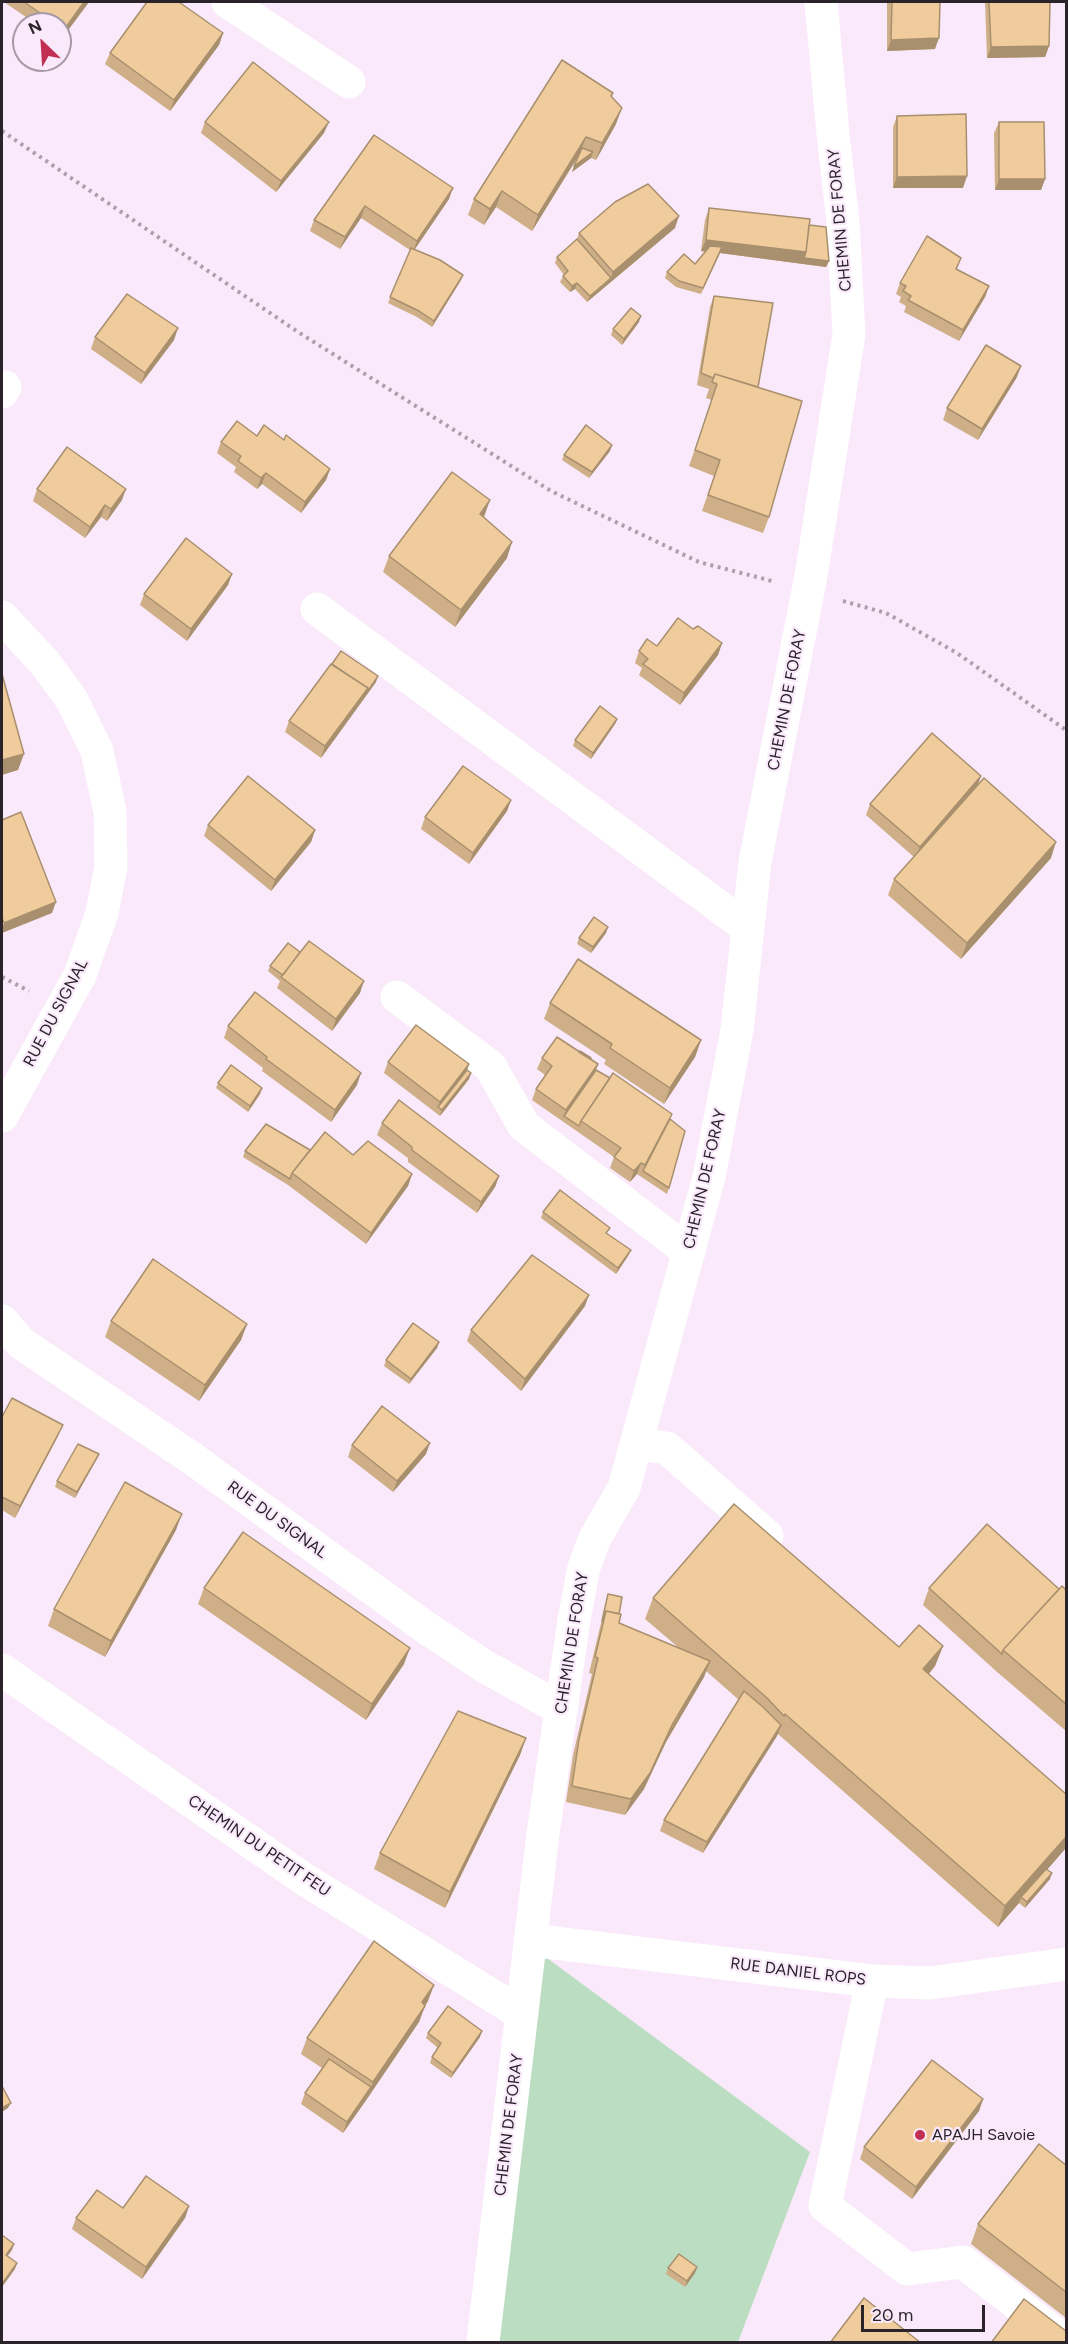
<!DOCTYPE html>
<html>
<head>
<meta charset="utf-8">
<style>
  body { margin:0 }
  #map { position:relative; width:1068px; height:2344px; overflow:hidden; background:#f9e9fa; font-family:Figtree,sans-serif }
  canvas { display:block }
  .frame { position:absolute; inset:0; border:3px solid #2a242a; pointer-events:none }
  .north { position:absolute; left:12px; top:12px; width:60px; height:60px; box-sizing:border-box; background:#f9e9fa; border:2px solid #a69aa7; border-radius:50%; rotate:335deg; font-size:16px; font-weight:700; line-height:24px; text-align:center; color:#2a242a }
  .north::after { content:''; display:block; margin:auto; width:21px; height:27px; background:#c13052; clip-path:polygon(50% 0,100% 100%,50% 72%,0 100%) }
  .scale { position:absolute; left:861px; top:2305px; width:124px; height:27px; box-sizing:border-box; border:3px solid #2a242a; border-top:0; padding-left:8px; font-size:18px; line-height:21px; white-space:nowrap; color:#2a242a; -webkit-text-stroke:4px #f9e9fa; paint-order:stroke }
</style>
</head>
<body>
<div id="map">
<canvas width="1068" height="2344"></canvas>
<div class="frame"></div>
<div class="north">N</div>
<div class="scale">20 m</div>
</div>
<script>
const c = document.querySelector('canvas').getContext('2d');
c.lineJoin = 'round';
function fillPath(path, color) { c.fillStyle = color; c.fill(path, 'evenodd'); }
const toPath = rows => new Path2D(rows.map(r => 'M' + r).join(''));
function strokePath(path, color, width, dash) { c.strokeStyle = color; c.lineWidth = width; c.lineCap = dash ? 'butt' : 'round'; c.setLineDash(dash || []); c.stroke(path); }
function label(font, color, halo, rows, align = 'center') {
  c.font = font + ' Figtree,sans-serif'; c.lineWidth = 4.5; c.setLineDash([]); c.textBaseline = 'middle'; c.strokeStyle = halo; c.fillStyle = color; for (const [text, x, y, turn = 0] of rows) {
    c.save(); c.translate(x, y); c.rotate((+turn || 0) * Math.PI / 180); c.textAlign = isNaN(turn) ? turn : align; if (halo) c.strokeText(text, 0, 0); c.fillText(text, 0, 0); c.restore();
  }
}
fillPath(toPath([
  [528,1944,810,2152,738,2342,474,2342]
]), '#bbddc1');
strokePath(toPath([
  [2,131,298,332,551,491,699,562,772,581],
  [843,601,886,613,957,653,1066,730],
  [2,977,29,991]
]), '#ab9fac', 4, [3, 4.5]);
strokePath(toPath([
  [228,2,349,82],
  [2,392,5,387],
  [317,609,748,928],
  [2,617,45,663,72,700,97,751,110,812,111,867,102,913,80,975,2,1116],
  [397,997,490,1066,524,1126,689,1252],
  [2,1321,21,1343,193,1459,425,1627,484,1666,561,1709],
  [637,1444,667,1448,767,1536],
  [2,1670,304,1879,522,2014],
  [530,1940,872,1981,930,1983,1066,1964],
  [872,1981,825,2206,907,2269,963,2262,1066,2342],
  [483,2342,543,1834,574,1620,584,1567,595,1538,624,1488,709,1177,737,1030,755,862,811,576,849,334,843,222,833,134,821,2]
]), '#fff', 33);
fillPath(toPath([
  [4,2,89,2,60,41,60,24,36,24],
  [887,2,940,2,935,49,887,51],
  [985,2,1050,2,1049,46,1045,57,987,58],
  [223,33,219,45,170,111,105,64,110,53],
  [613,93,611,97,616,124,596,160,591,158,572,172,578,157,532,231,496,207,484,225,468,215,474,199],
  [897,116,963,188,893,188,893,127],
  [205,122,324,133,276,192,201,133],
  [999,122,1045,179,1041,190,995,190,994,133],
  [374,135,449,199,414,250,463,275,461,280,432,327,417,317,388,303,410,250,361,218,340,249,310,231,314,220],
  [709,208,809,225,829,261,826,267,720,253,701,294,676,287,665,278,667,272,695,264,705,252,701,251,705,220],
  [675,228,587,302,575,289,570,292,560,282,563,276,564,275,555,263,557,257,577,239,579,233],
  [961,258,957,269,989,286,985,297,959,341,904,312,906,306,899,302,901,297,896,294,900,283],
  [714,296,758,387,769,517,763,533,702,511,714,476,689,466,712,400,706,398,709,389,697,385,710,307],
  [639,322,622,345,611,335,613,329],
  [95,337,174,340,141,384,91,349],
  [1017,377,978,440,943,420,947,408],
  [257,436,284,440,330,469,326,480,301,513,262,484,257,489,234,472,236,467,217,453,221,442],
  [610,451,589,478,562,460,564,455],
  [37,489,122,500,107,521,101,517,85,538,33,501],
  [484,517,507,558,455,627,383,572,389,556],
  [232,574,228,585,187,641,140,605,144,594],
  [693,629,722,643,718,655,680,705,639,675,642,668,635,663,639,651,657,646],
  [376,682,321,758,285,732,289,721],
  [617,719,615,724,591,759,573,746,575,740],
  [981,776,978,784,1051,858,961,959,888,895,894,879,914,857,866,815,870,804],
  [511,800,507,811,469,864,421,829,425,817],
  [208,825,315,830,311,842,271,891,204,836],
  [606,933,591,953,577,944,579,938],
  [300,952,360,993,332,1031,277,988,280,981,268,971,270,966],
  [550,1003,701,1040,695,1057,664,1104,604,1064,606,1060,544,1019],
  [228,1026,357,1085,331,1122,262,1071,263,1068,224,1038],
  [542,1058,590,1059,598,1064,596,1070,670,1119,669,1188,667,1194,637,1174,630,1182,610,1168,614,1157,532,1100,536,1089,545,1075,537,1069],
  [388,1062,469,1064,467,1070,471,1073,469,1079,440,1116,384,1073],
  [218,1083,262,1088,260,1094,248,1112,216,1088],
  [382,1123,499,1176,495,1187,477,1213,408,1162,408,1158,377,1135],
  [310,1150,353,1155,412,1174,408,1186,366,1244,288,1185,243,1157,245,1151],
  [543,1212,608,1234,628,1256,616,1274,541,1218],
  [585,1306,521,1391,467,1341,471,1330],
  [111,1321,247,1324,241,1340,199,1401,105,1337],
  [439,1342,437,1348,409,1384,384,1366,386,1360],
  [2,1417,58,1436,15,1518,2,1510],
  [352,1445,426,1454,393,1492,348,1457],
  [99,1454,96,1460,75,1498,55,1487,57,1481],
  [176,1530,105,1657,48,1626,54,1609],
  [204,1588,404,1664,366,1720,198,1604],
  [929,1588,1059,1589,1066,1590,1066,1731,996,1671,923,1605],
  [608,1594,619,1614,619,1623,679,1648,645,1619,653,1598,899,1647,943,1646,935,1666,929,1674,1048,1870,1050,1879,1025,1908,1019,1903,998,1927,778,1734,703,1853,660,1831,664,1820,739,1700,706,1671,704,1677,666,1742,644,1789,625,1815,566,1802,573,1755,592,1674,589,1673],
  [526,1738,520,1755,445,1908,374,1869,380,1853],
  [428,2001,425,2006,419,2022,343,2133,301,2104,305,2093,322,2068,301,2054,307,2038],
  [428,2033,480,2037,451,2078,430,2063,432,2057,438,2048,426,2038],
  [983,2099,979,2111,912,2199,860,2159,864,2147],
  [1066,2165,1066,2318,971,2244,978,2224],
  [189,2206,185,2218,142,2279,72,2229,76,2218,123,2208],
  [668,2268,695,2273,685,2287,666,2274]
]), '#ceaf87');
fillPath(toPath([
  [84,2,89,2,60,41,64,30],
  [223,33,219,45,170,111,174,100],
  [939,38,935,49,887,51,891,40],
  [1049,46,1045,57,987,58,991,47],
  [622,108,616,124,596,160,602,143],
  [329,122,324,133,276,192,281,181],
  [586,137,580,153,532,231,538,215],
  [593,152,591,158,572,172,574,166],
  [967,176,963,188,893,188,897,177],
  [999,179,1045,179,1041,190,995,190],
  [453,188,449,199,413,252,417,241],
  [502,191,496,207,484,225,490,209],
  [365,206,361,218,340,249,345,237],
  [679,216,675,228,587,302,590,296,611,278,613,272],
  [706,240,806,252,829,261,826,267,720,253,701,294,719,253,701,251],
  [463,275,461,280,432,327,434,321],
  [577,283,575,289,570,292,572,286],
  [989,286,985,297,959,341,963,330],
  [641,316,639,322,622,345,624,339],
  [178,328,174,340,141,384,145,373],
  [1021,366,1017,377,978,440,982,429],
  [612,445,610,451,589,478,592,472],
  [330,469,326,480,301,513,305,502],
  [266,473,262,484,257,489,261,478],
  [126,489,122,500,107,521,111,509],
  [490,500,484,517,474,530,480,514],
  [105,505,101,517,85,538,90,527],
  [512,542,507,558,455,627,461,610],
  [232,574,228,585,187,641,191,629],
  [722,643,718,655,680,705,684,693],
  [378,676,376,682,363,700,321,758,325,746,368,688],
  [617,719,615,724,591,759,593,753],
  [24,754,18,770,2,775,2,760],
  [981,776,977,787,915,858,920,847],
  [511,800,507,811,469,864,473,853],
  [315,830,311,842,271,891,275,880],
  [1056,842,1051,858,961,959,967,943],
  [56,902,52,913,2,933,2,928,4,923],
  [608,927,606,933,591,953,593,947],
  [364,981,360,993,332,1031,336,1019],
  [701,1040,695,1057,664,1104,670,1088],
  [469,1064,465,1076,438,1107,440,1102],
  [598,1064,594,1075,564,1116,562,1121,566,1110],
  [361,1073,357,1085,331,1122,335,1110],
  [471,1073,469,1079,440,1116,442,1110],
  [262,1088,260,1094,248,1112,250,1106],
  [641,1163,637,1174,630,1182,634,1171],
  [412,1174,408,1186,366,1244,371,1233],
  [499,1176,495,1187,477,1213,481,1202],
  [631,1250,628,1256,616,1274,618,1268],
  [589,1295,585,1306,521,1391,525,1379],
  [247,1324,241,1340,199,1401,205,1385],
  [439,1342,437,1348,409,1384,411,1379],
  [63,1425,58,1436,15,1518,20,1506],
  [430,1443,426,1454,393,1492,397,1481],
  [99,1454,96,1460,75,1498,77,1492],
  [182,1514,176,1530,105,1657,111,1641],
  [943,1646,935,1666,916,1689,923,1669],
  [410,1648,404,1664,366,1720,372,1704],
  [710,1661,704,1677,666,1742,644,1789,625,1815,631,1799],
  [781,1725,777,1736,703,1853,707,1842],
  [526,1738,520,1755,445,1908,450,1892],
  [1066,1837,1066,1848,1022,1899,1021,1897,1019,1903,998,1927,1005,1906],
  [1052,1873,1050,1879,1025,1908,1027,1902],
  [434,1985,428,2001,416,2019,422,2002],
  [425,2006,419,2022,367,2099,373,2082],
  [482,2031,480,2037,451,2078,453,2073],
  [371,2087,367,2099,343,2133,347,2122],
  [983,2099,979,2111,912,2199,916,2187],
  [11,2103,8,2108,2,2112,2,2108],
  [189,2206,185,2218,142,2279,146,2267],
  [14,2244,12,2250,4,2261,6,2255],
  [17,2263,15,2269,2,2287,2,2284],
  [697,2267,695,2273,685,2287,687,2281]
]), '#a88f6e');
const building = toPath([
  [24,2,84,2,64,30,60,27,60,24,56,24,24,2],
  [147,2,179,2,223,33,174,100,110,53,147,2],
  [892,2,940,2,939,38,891,40,892,2],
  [989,2,1050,2,1049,46,991,47,989,2],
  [562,60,613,93,611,96,622,108,602,143,586,137,538,215,502,191,490,209,474,199,562,60],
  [253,62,329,122,281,181,205,122,253,62],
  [966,114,967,176,897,177,897,116,966,114],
  [999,122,1044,122,1045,179,999,179,999,122],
  [374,135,453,188,417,241,365,206,345,237,314,220,374,135],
  [582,148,593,152,574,166,582,148],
  [648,184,679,216,613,272,579,233,615,202,648,184],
  [709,208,810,219,806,252,706,240,709,208],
  [809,225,826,227,829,261,804,258,806,252,809,225],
  [927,236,961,258,956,269,989,286,963,330,908,300,911,296,903,291,906,286,900,283,927,236],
  [577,239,611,278,590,296,577,283,572,286,563,276,568,271,557,257,577,239],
  [710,246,722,247,703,288,679,281,667,272,684,254,695,264,710,246],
  [411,248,440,260,463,275,434,321,419,311,390,297,411,248],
  [127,294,178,328,145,373,95,337,127,294],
  [714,296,773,303,758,387,715,374,713,378,701,373,714,296],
  [631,308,641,316,624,339,613,329,631,308],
  [986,345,1021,366,982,429,947,408,986,345],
  [715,374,802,401,769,517,708,495,720,460,695,450,717,384,712,382,715,374],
  [237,421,257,436,264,425,284,440,286,435,330,469,305,502,266,473,261,478,238,461,241,456,221,442,237,421],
  [586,425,612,445,592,472,564,455,586,425],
  [67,447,126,489,111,509,105,505,90,527,37,489,67,447],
  [452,472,490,500,480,514,512,542,461,610,389,556,452,472],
  [186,538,232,574,191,629,144,594,186,538],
  [678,618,693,629,698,626,722,643,684,693,643,664,648,659,639,651,647,639,657,646,678,618],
  [341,651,378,676,366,694,368,688,332,664,341,651],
  [331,664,368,688,325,746,289,721,331,664],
  [2,674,24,754,2,760,2,674],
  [600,706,617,719,593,753,575,740,600,706],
  [932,733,981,776,920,847,870,804,932,733],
  [463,766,511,800,473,853,425,817,463,766],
  [248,776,315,830,275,880,208,825,248,776],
  [984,778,1056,842,967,943,894,879,984,778],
  [21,812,56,902,4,923,2,918,2,820,21,812],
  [594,917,608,927,593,947,579,938,594,917],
  [309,941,364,981,336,1019,281,977,309,941],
  [288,943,300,952,283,975,270,966,288,943],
  [578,959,701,1040,670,1088,610,1048,612,1044,550,1003,578,959],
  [255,992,361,1073,335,1110,266,1059,267,1057,228,1026,255,992],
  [416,1025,469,1064,440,1102,388,1062,416,1025],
  [557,1037,598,1064,566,1110,536,1089,552,1066,542,1058,557,1037],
  [580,1051,591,1058,590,1059,579,1052,580,1051],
  [231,1065,262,1088,250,1106,218,1083,231,1065],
  [467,1070,471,1073,442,1110,438,1107,467,1070],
  [596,1070,610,1078,581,1121,579,1126,564,1116,596,1070],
  [613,1073,672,1114,645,1165,641,1163,634,1171,614,1157,621,1148,581,1121,613,1073],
  [399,1100,499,1176,481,1202,412,1150,412,1147,382,1123,399,1100],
  [670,1119,685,1131,669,1188,643,1171,670,1119],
  [266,1124,310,1150,292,1173,290,1179,245,1151,266,1124],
  [325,1132,353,1155,368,1141,412,1174,371,1233,292,1173,325,1132],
  [560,1190,610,1228,606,1233,631,1250,618,1268,543,1212,560,1190],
  [532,1255,589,1295,525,1379,471,1330,532,1255],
  [153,1259,247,1324,205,1385,111,1321,153,1259],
  [413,1323,439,1342,411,1379,386,1360,413,1323],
  [12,1398,63,1425,20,1506,2,1497,2,1417,12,1398],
  [382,1406,430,1443,397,1481,352,1445,382,1406],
  [78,1444,99,1454,77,1492,57,1481,78,1444],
  [125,1482,182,1514,111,1641,54,1609,125,1482],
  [734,1504,899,1647,919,1625,943,1646,923,1669,1066,1794,1066,1837,1005,1906,785,1714,784,1716,767,1698,653,1598,734,1504],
  [987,1524,1059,1589,1003,1650,1002,1654,929,1588,987,1524],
  [243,1532,410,1648,372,1704,204,1588,243,1532],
  [1062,1586,1066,1590,1066,1704,1003,1650,1062,1586],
  [608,1594,622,1597,619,1614,606,1611,602,1621,608,1594],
  [606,1611,621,1614,619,1623,710,1661,672,1725,650,1773,631,1799,572,1786,579,1739,598,1658,595,1657,606,1611],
  [744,1691,763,1707,781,1725,707,1842,664,1820,744,1691],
  [458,1711,526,1738,450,1892,380,1853,458,1711],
  [1046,1869,1052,1873,1027,1902,1021,1897,1046,1869],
  [374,1941,434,1985,422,2002,425,2006,373,2082,307,2038,374,1941],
  [448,2006,482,2031,453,2073,432,2057,441,2043,428,2033,448,2006],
  [329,2059,371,2087,347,2122,305,2093,329,2059],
  [932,2060,983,2099,916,2187,864,2147,932,2060],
  [2,2086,11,2103,2,2108,2,2086],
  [1039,2144,1066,2165,1066,2292,978,2224,1039,2144],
  [146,2176,189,2206,146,2267,76,2218,97,2190,123,2208,146,2176],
  [2,2235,14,2244,6,2255,17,2263,2,2284,2,2235],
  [679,2254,697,2267,687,2281,668,2268,679,2254],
  [864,2298,921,2343,830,2343,864,2298],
  [1024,2299,1066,2331,1066,2343,991,2343,1024,2299]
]);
fillPath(building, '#f0cc9d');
strokePath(building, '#a88f6e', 1.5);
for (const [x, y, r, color] of [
  [920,2135,6,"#c13052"]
]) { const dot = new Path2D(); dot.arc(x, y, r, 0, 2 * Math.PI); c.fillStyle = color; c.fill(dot); strokePath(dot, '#f9e9fa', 2); }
label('16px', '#2a242a', '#f9e9fa', [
  ["CHEMIN DE FORAY",840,220,-95],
  ["CHEMIN DE FORAY",787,700,-79],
  ["RUE DU SIGNAL",56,1013,-62],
  ["CHEMIN DE FORAY",705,1179,-77],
  ["RUE DU SIGNAL",277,1520,36],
  ["CHEMIN DE FORAY",572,1643,-81],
  ["CHEMIN DU PETIT FEU",259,1846,34],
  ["RUE DANIEL ROPS",798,1972,7],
  ["CHEMIN DE FORAY",509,2125,-83]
]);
label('16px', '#2a242a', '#f9e9fa', [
  ["APAJH Savoie",932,2135]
], 'left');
</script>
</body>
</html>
